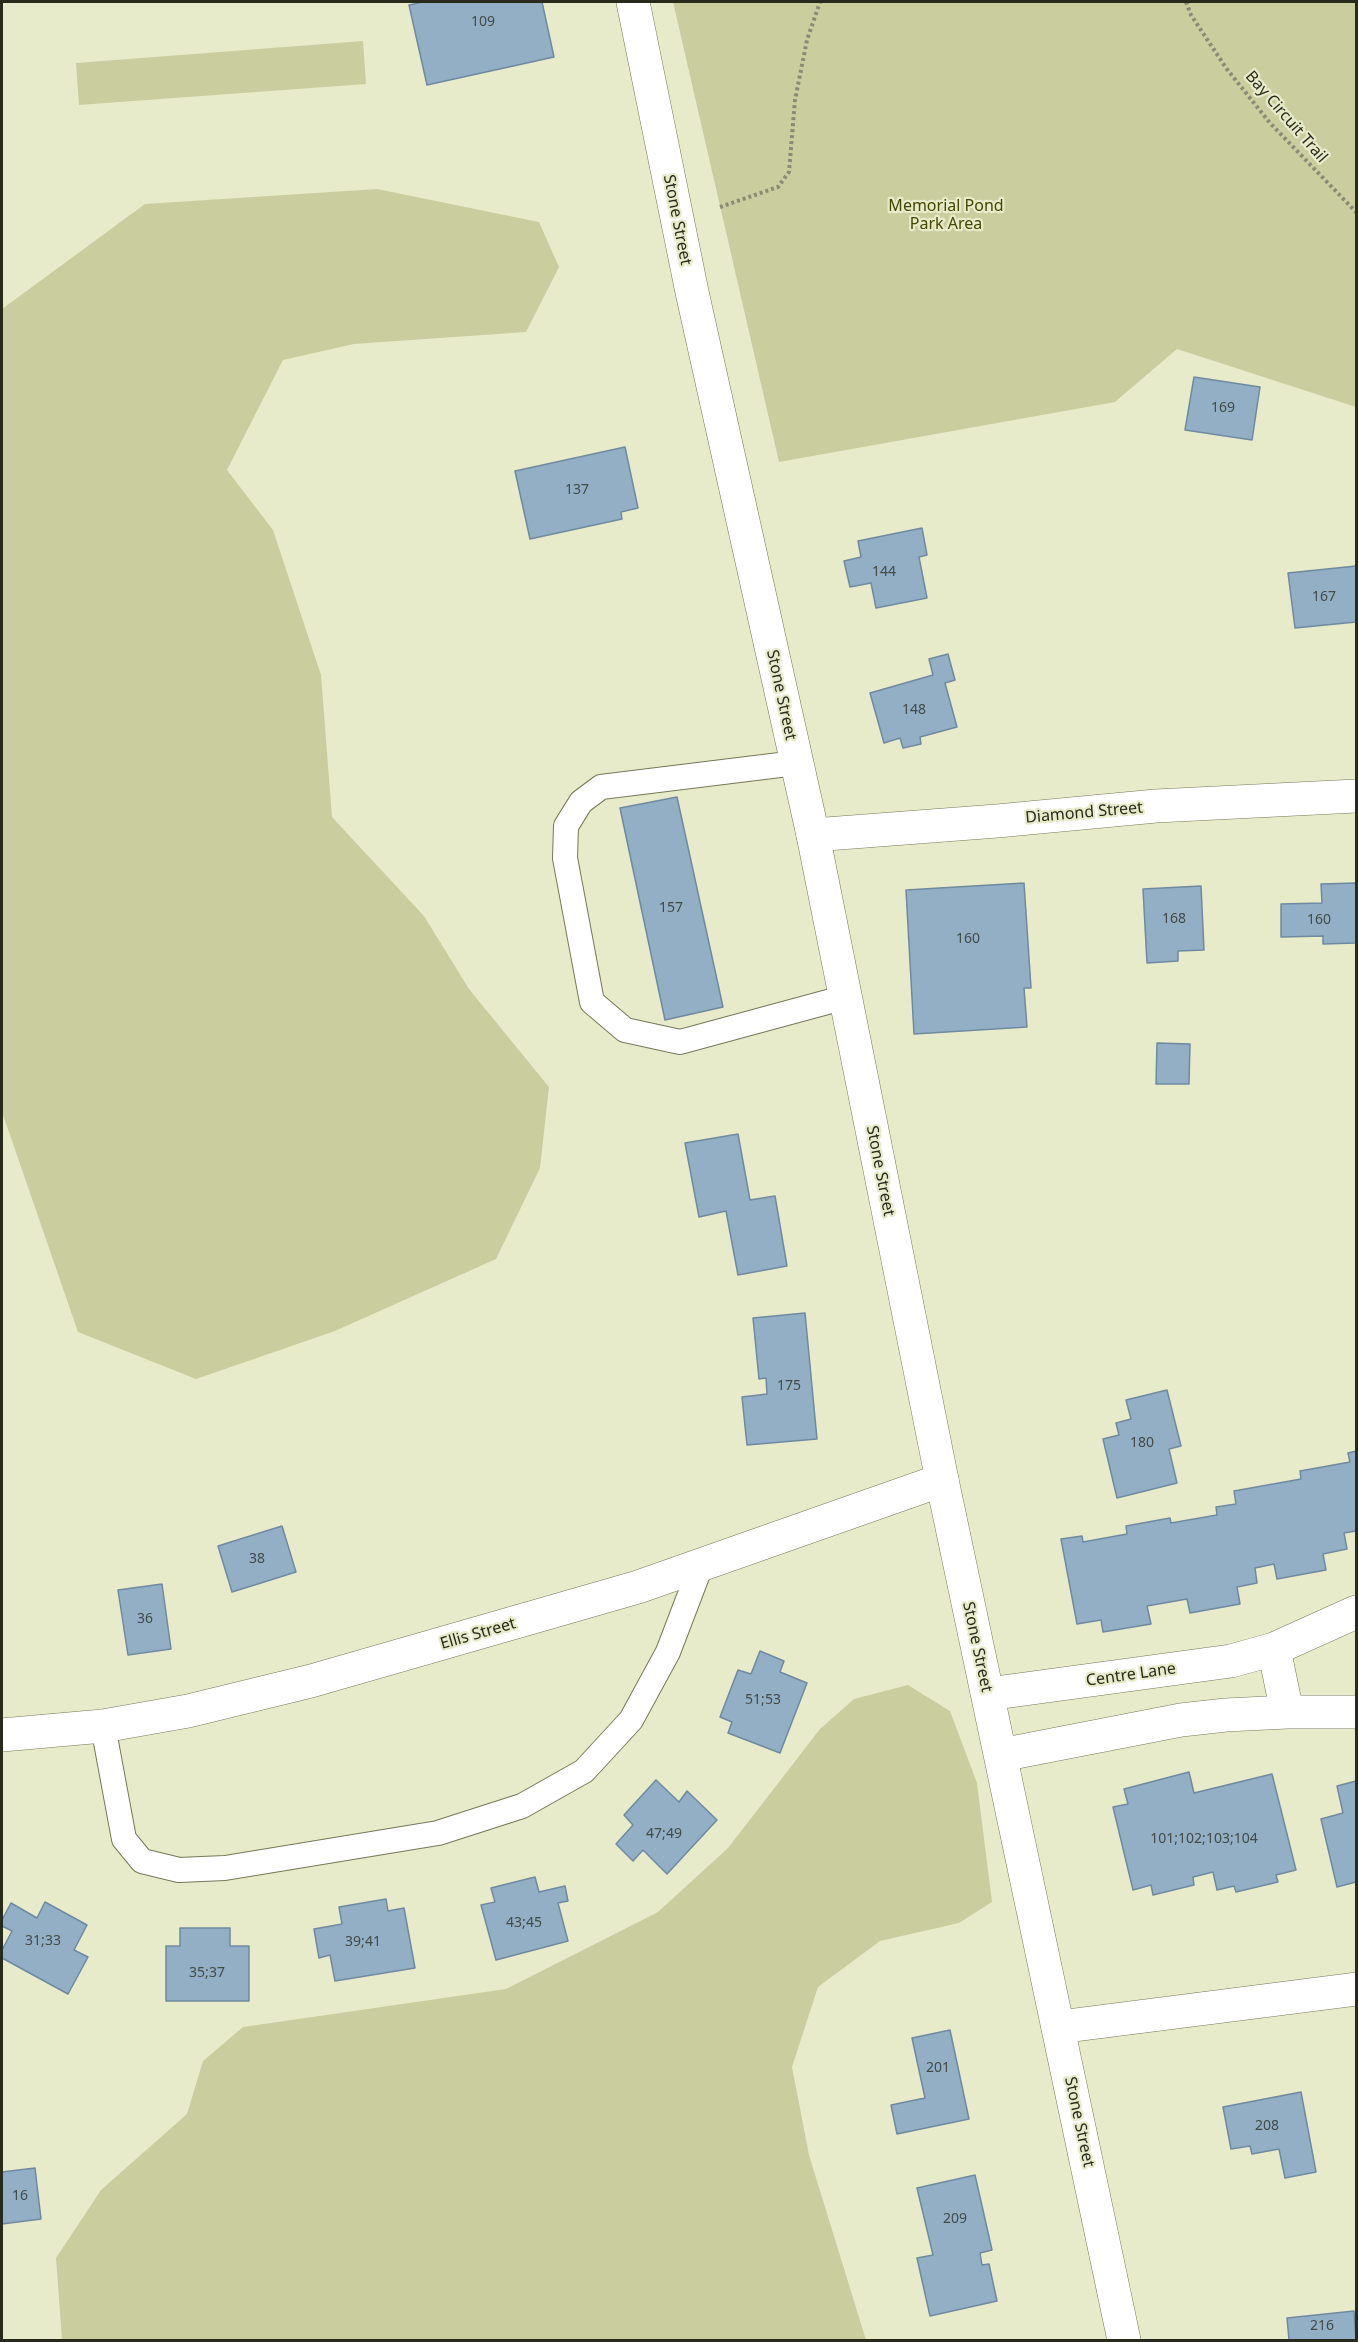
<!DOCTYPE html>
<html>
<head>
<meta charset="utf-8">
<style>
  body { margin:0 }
  #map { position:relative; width:1358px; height:2342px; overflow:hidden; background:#e8ebc9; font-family:"Noto Sans",sans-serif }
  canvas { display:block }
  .frame { position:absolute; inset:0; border:3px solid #282a1c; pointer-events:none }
</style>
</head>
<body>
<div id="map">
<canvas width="1358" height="2342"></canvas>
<div class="frame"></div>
</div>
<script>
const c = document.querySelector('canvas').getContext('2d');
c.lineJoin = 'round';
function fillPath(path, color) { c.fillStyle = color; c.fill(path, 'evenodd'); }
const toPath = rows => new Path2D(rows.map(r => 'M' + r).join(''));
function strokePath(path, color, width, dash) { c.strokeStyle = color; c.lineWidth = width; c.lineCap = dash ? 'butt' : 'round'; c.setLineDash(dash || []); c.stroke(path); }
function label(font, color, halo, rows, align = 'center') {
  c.font = font + ' "Noto Sans",sans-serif'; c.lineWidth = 4.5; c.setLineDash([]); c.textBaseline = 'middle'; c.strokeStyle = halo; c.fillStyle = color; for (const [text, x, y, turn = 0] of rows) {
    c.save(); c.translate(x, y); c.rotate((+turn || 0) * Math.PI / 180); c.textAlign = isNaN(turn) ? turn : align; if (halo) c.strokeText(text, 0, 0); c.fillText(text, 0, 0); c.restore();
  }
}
fillPath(toPath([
  [673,2,1356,2,1356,407,1177,349,1115,402,779,462],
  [363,41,366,84,79,105,76,63],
  [377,189,539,222,559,267,526,332,354,344,283,360,227,470,273,530,321,675,332,817,424,916,469,989,549,1087,540,1168,496,1259,335,1331,196,1379,78,1332,2,1112,2,309,145,204],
  [908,1685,950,1711,977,1783,992,1902,959,1923,880,1941,818,1987,792,2067,809,2155,866,2340,62,2340,56,2258,101,2190,187,2114,203,2061,243,2027,506,1989,658,1912,728,1848,820,1729,854,1699]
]), '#cace9f');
const building = toPath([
  [423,2,542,2,554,57,427,85,409,5,423,2],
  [1194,377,1260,387,1252,440,1185,430,1194,377],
  [625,447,638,508,621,512,622,519,530,539,515,471,625,447],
  [922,528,927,555,919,557,927,598,876,608,871,583,850,587,844,561,861,557,858,541,922,528],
  [1356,566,1356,622,1295,628,1288,573,1356,566],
  [948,654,955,680,945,683,957,727,920,737,921,744,903,748,900,738,884,743,870,693,933,675,929,659,948,654],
  [677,797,723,1007,665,1020,620,808,677,797],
  [1024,883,1031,988,1024,988,1027,1027,914,1034,906,890,1024,883],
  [1356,883,1356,943,1323,944,1323,936,1281,937,1281,904,1322,903,1321,884,1356,883],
  [1201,886,1204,950,1178,951,1178,961,1147,963,1143,889,1201,886],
  [1157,1043,1190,1044,1189,1084,1156,1084,1157,1043],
  [738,1134,750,1200,775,1196,787,1266,738,1275,726,1211,699,1217,685,1143,738,1134],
  [805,1313,817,1439,747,1445,742,1397,767,1394,766,1378,759,1379,753,1318,805,1313],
  [1167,1390,1181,1446,1169,1449,1177,1483,1117,1498,1103,1439,1119,1435,1116,1423,1131,1419,1126,1400,1167,1390],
  [1356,1451,1356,1531,1344,1533,1347,1549,1323,1554,1326,1570,1277,1579,1274,1564,1255,1568,1257,1583,1237,1587,1240,1604,1190,1613,1187,1599,1147,1606,1151,1624,1103,1632,1101,1620,1077,1624,1061,1539,1082,1536,1083,1542,1127,1534,1126,1526,1170,1518,1171,1523,1217,1515,1216,1507,1236,1504,1234,1491,1301,1479,1300,1471,1350,1462,1348,1453,1356,1451],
  [282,1526,296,1572,232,1592,218,1546,282,1526],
  [162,1584,171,1649,128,1655,118,1590,162,1584],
  [760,1651,784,1661,780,1672,807,1683,780,1753,728,1733,732,1722,720,1717,738,1670,751,1674,760,1651],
  [1189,1772,1194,1793,1272,1774,1296,1870,1276,1875,1278,1882,1236,1892,1234,1886,1217,1890,1213,1872,1193,1877,1194,1885,1153,1895,1151,1885,1133,1890,1113,1807,1128,1804,1124,1789,1189,1772],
  [656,1780,679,1802,687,1791,717,1820,667,1874,643,1850,633,1861,616,1844,633,1825,624,1815,656,1780],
  [1356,1781,1356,1882,1337,1887,1321,1819,1343,1813,1337,1786,1356,1781],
  [535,1877,539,1892,565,1886,568,1901,558,1903,568,1941,496,1960,481,1905,495,1902,491,1888,535,1877],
  [386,1899,388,1911,404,1908,415,1968,335,1981,330,1955,319,1958,314,1929,342,1924,339,1907,386,1899],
  [45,1902,87,1925,74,1950,88,1957,68,1994,2,1958,2,1950,12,1931,2,1926,2,1920,11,1903,37,1918,45,1902],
  [180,1928,230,1928,230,1946,249,1946,249,2001,166,2001,166,1946,180,1946,180,1928],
  [950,2030,969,2119,897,2134,891,2105,925,2098,912,2038,950,2030],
  [1301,2092,1316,2172,1285,2178,1279,2149,1252,2154,1250,2146,1231,2149,1223,2107,1301,2092],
  [35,2168,41,2219,2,2224,2,2172,35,2168],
  [975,2175,992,2250,980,2253,982,2265,989,2264,997,2301,930,2316,917,2258,933,2255,917,2188,975,2175],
  [1354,2311,1356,2340,1289,2340,1287,2318,1354,2311]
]);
fillPath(building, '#92afc6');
strokePath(building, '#6f8aa0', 1.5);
const lane = toPath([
  [796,763,601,787,581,802,566,826,565,858,592,1002,625,1030,680,1042,846,997],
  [103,1726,124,1839,142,1861,179,1870,225,1868,438,1833,522,1806,584,1771,631,1720,668,1652,702,1563]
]);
const street = toPath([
  [813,835,997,821,1156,806,1356,796],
  [1274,1649,1287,1712],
  [988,1694,1231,1661,1274,1649,1356,1612],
  [2,1735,103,1726,188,1711,311,1681,638,1587,942,1480],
  [1001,1755,1181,1720,1226,1715,1287,1712,1356,1712],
  [1059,2027,1356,1989]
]);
const secondary = toPath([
  [633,2,692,292,813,835,942,1480,1124,2340]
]);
strokePath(lane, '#76795a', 26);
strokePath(street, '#76795a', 34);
strokePath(secondary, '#76795a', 34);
strokePath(toPath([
  [1186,2,1191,15,1226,68,1270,123,1356,212],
  [720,207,778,187,789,172,795,100,807,40,820,2]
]), '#898c74', 4, [3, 3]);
strokePath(lane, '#fff', 24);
strokePath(street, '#fff', 33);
strokePath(secondary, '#fff', 33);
label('14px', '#424b46', null, [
  ["109",483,22],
  ["169",1223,408],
  ["137",577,490],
  ["144",884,572],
  ["167",1324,597],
  ["148",914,710],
  ["157",671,908],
  ["168",1174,919],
  ["160",1319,920],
  ["160",968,939],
  ["175",789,1386],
  ["180",1142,1443],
  ["38",257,1559],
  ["36",145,1619],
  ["51;53",763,1700],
  ["47;49",664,1834],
  ["101;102;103;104",1204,1839],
  ["43;45",524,1923],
  ["31;33",43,1941],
  ["39;41",363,1942],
  ["35;37",207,1973],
  ["201",938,2068],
  ["208",1267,2126],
  ["16",20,2196],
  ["209",955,2219],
  ["216",1322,2326]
]);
label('16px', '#282a1c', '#e8ebc9', [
  ["Bay Circuit Trail",1286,117,49],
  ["Stone Street",677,220,79],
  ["Stone Street",781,695,78],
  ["Diamond Street",1084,813,-5],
  ["Stone Street",880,1171,79],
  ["Ellis Street",478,1634,-16],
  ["Stone Street",977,1647,78],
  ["Centre Lane",1131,1675,-8],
  ["Stone Street",1079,2122,78]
]);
label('16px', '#444602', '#e8ebc9', [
  ["Memorial Pond",946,206],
  ["Park Area",946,224]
]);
</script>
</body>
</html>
